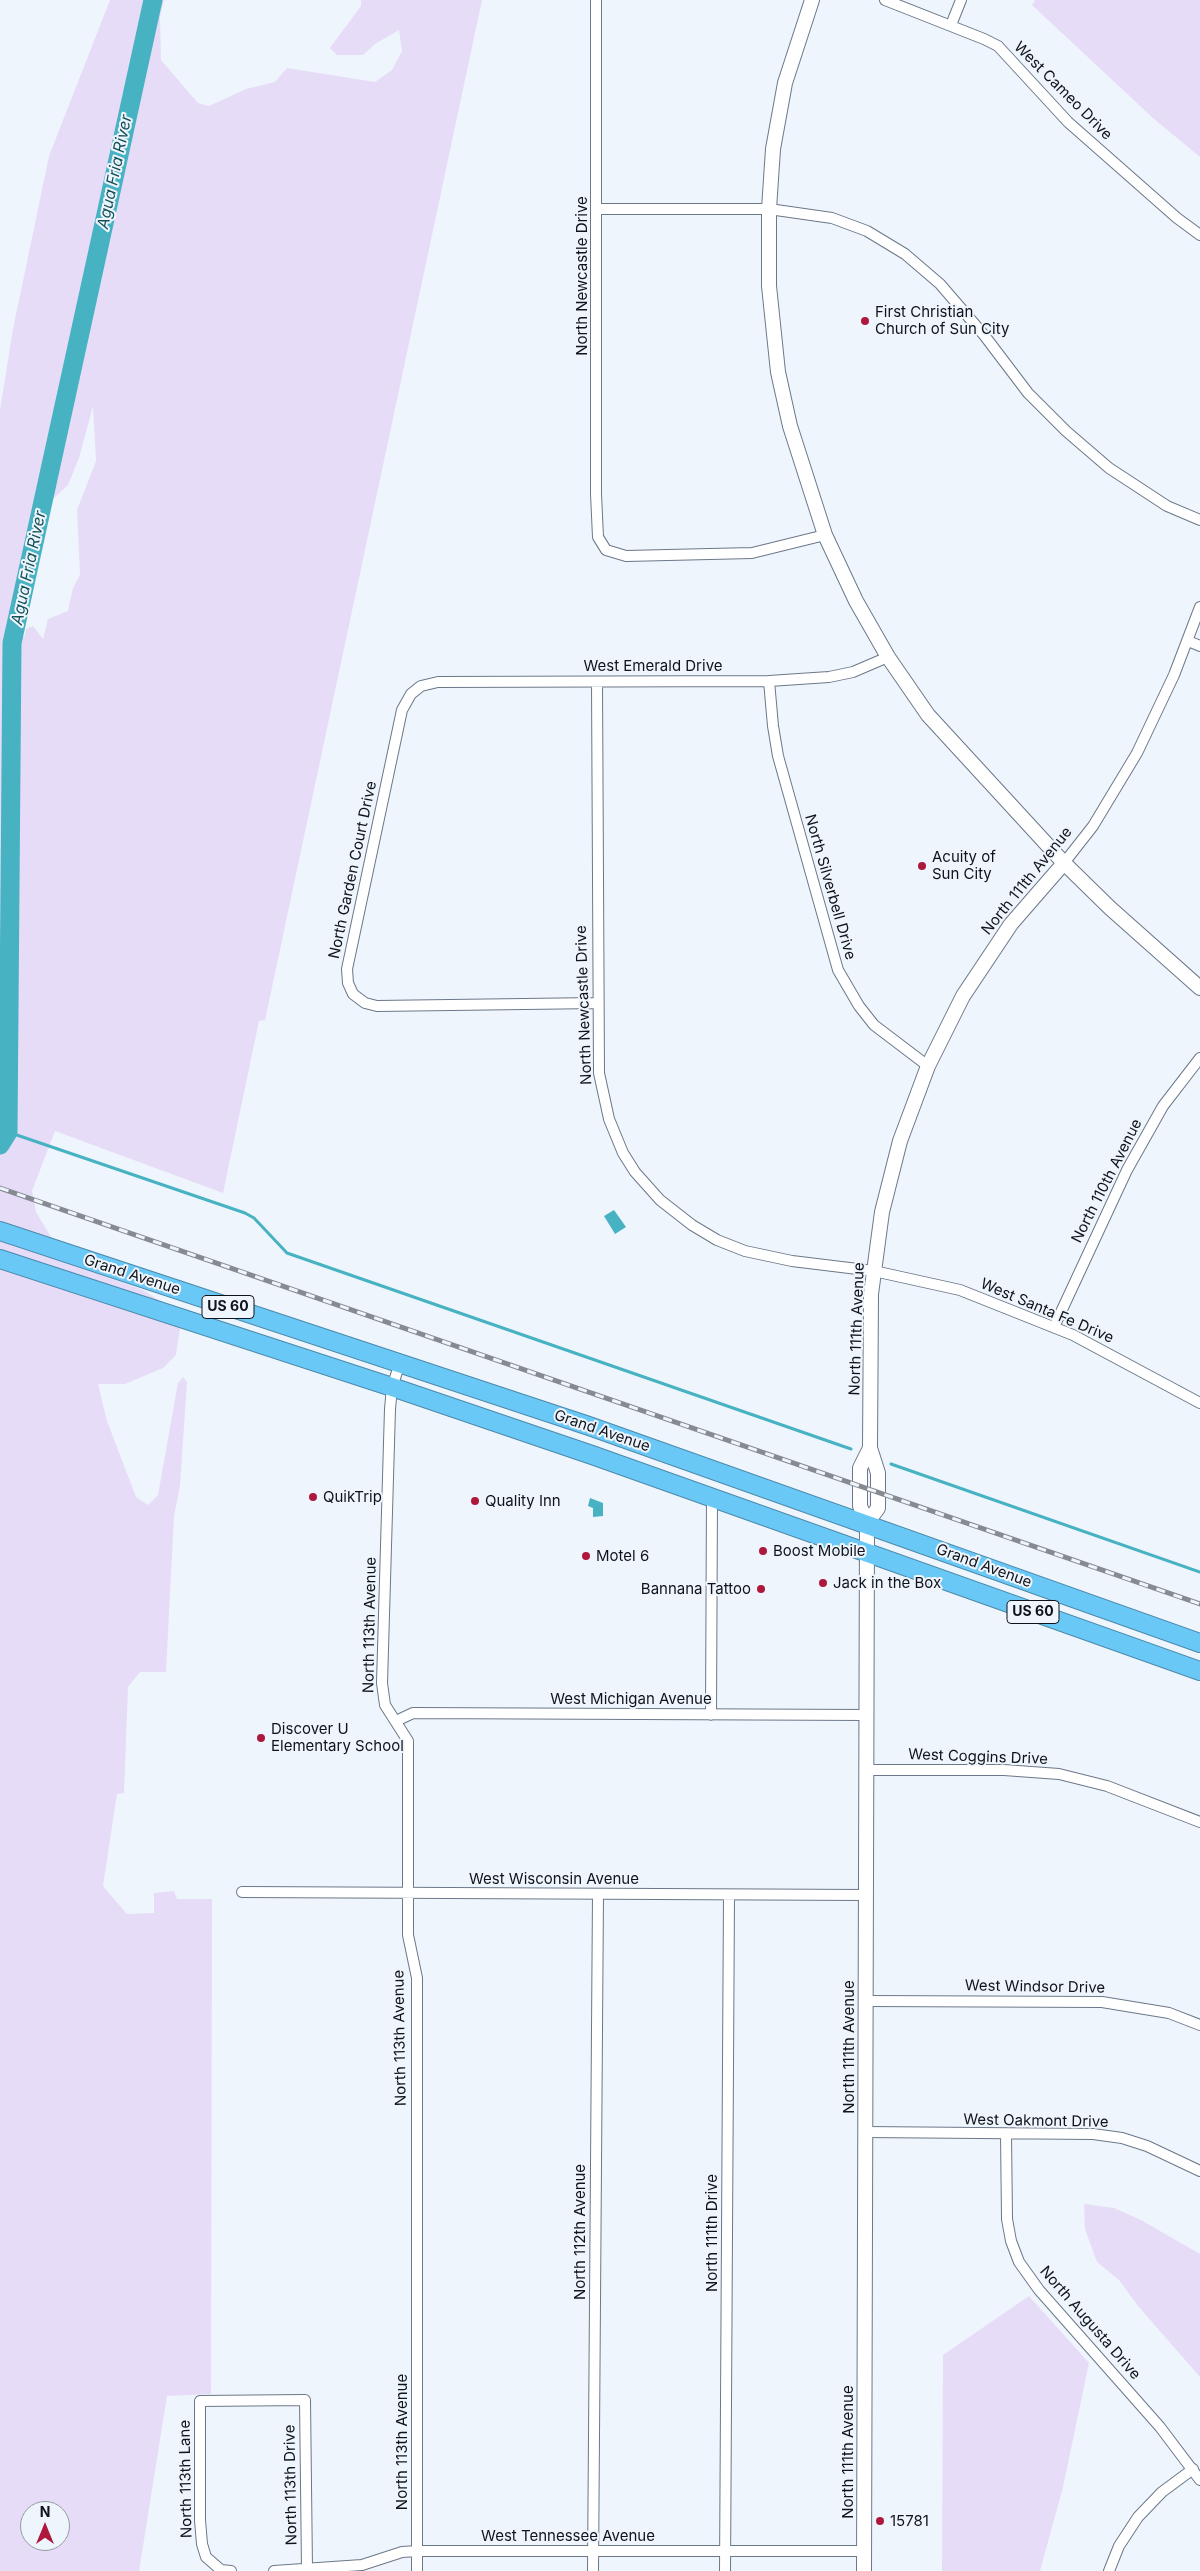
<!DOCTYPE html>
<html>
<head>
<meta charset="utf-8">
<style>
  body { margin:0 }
  #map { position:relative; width:1200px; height:2571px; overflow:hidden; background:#eff5fc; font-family:Inter,sans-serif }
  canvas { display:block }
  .north { position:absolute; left:20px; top:2501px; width:50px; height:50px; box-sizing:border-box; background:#eff5fc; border:1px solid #959ba2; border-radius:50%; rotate:0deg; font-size:14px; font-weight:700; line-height:20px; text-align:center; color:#0f131a }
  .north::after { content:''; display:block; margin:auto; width:18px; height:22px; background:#ad183c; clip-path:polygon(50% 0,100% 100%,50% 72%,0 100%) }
</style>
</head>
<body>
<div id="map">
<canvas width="1200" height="2571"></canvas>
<div class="north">N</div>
</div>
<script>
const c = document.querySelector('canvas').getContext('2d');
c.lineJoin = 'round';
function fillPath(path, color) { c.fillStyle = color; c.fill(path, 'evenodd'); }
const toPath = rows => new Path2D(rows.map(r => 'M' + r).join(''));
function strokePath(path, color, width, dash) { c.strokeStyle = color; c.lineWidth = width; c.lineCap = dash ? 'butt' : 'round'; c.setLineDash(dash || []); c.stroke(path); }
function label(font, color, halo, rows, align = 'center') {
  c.font = font + ' Inter,sans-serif'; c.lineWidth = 4; c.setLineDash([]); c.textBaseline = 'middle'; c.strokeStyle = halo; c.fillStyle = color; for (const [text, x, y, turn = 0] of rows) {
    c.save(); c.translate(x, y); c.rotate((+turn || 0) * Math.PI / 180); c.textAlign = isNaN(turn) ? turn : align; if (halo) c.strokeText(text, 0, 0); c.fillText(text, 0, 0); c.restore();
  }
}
fillPath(toPath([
  [110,0,164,0,160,17,161,60,198,103,209,106,246,89,275,82,287,68,375,82,392,70,402,51,399,30,375,44,363,55,337,55,330,48,361,6,361,0,482,0,265,1020,259,1021,223,1193,55,1131,32,1191,36,1212,66,1262,143,1290,182,1315,176,1355,163,1368,125,1384,98,1384,107,1421,136,1497,148,1505,158,1495,178,1383,183,1377,187,1382,180,1486,174,1516,166,1672,140,1672,128,1687,124,1793,117,1794,103,1886,127,1914,154,1913,154,1893,174,1891,177,1899,212,1899,211,2394,167,2396,139,2571,0,2571,0,410,13,329,49,156],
  [93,406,96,461,77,510,80,575,73,588,68,611,48,619,43,639,33,626,26,629,24,637,9,634,31,519,68,485,79,458],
  [30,2511,60,2511,60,2541,30,2541],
  [1035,0,1200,0,1200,157,1154,119,1032,5],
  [1084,2204,1114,2208,1141,2220,1200,2254,1200,2377,1138,2306,1119,2280,1097,2262,1085,2229],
  [1029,2296,1089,2363,1063,2487,1040,2571,942,2571,943,2355]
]), '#e7dcf7');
fillPath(toPath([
  [614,1210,626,1227,615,1234,604,1216],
  [590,1498,603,1503,603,1516,593,1517,593,1508,588,1506]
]), '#47b2c2');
strokePath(toPath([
  [8,1132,245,1213,254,1218,287,1253,851,1449],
  [891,1464,1200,1572]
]), '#47b2c2', 3);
strokePath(toPath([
  [0,1145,8,1132,12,643,153,0]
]), '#47b2c2', 19);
const street = toPath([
  [596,0,596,494,598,537,606,550,626,556,752,553,825,535],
  [885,0,984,39,998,46,1068,122,1177,218,1200,235],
  [951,25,961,0],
  [597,209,769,209,832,218,867,231,905,254,940,284,984,335,1028,393,1066,431,1109,468,1167,506,1200,520],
  [1188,641,1200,646],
  [769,681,773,726,778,756,838,970,859,1006,874,1025,928,1066],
  [597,682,599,1073,609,1119,623,1153,635,1172,660,1200,692,1225,717,1240,745,1251,792,1261,874,1271,960,1290,1073,1335,1200,1403],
  [1064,863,1093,826,1137,753,1174,675,1200,607],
  [597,1003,377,1006,365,1003,353,994,348,983,347,969,402,710,411,694,421,686,438,682,769,681,829,677,853,672,888,657],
  [1054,1327,1127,1170,1163,1106,1200,1058],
  [400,1363,392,1387,390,1409,382,1683,385,1705,408,1741,408,1935,417,1978,417,2571],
  [711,1715,712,1496],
  [396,1721,413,1713,867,1715],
  [866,1770,1004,1770,1059,1774,1107,1786,1200,1822],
  [242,1892,866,1895],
  [866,2001,1102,2002,1169,2013,1200,2025],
  [865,2132,1093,2134,1122,2138,1147,2146,1200,2171],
  [1006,2134,1007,2219,1011,2241,1019,2262,1039,2290,1160,2427,1200,2480],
  [231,2571,221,2570,206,2557,202,2544,200,2520,200,2401,305,2400,307,2569],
  [274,2571,362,2565,402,2552,417,2551,864,2551],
  [593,2571,598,1894],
  [725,2571,729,1895],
  [1109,2571,1119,2546,1138,2517,1162,2492,1193,2469]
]);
const secondary = toPath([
  [812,0,785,83,773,149,769,209,769,286,778,372,790,426,825,535,856,601,888,657,928,715,1064,863,1110,908,1200,988],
  [867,1523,878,1508,878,1473,870,1448,871,1294,882,1212,900,1141,928,1066,963,996,1011,924,1064,863],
  [864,2571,867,1523,860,1506,860,1468,870,1448]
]);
const highway = toPath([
  [0,1231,589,1426,1200,1643],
  [0,1259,392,1387,592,1455,1200,1671]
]);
strokePath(street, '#6b7889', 12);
strokePath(secondary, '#6b7889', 16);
strokePath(highway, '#4a89aa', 20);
strokePath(street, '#fff', 10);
strokePath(secondary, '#fff', 14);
strokePath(highway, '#6ac8f7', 18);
const rail = toPath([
  [0,1188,1200,1604]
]);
strokePath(rail, '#868b92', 5);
strokePath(rail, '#eff5fc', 3, [9]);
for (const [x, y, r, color] of [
  [865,321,5,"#ad183c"],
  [922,866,5,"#ad183c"],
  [313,1497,5,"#ad183c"],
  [475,1501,5,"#ad183c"],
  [763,1551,5,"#ad183c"],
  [586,1556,5,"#ad183c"],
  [823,1583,5,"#ad183c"],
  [761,1589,5,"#ad183c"],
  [261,1738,5,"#ad183c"],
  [880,2521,5,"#ad183c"]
]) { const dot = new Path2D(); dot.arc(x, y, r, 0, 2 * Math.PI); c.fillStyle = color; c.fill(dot); strokePath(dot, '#eff5fc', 2); }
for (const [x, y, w] of [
  [228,1307,52],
  [1033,1612,52]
]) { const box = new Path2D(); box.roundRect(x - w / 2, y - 11.5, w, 23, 4); c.fillStyle = '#eff5fc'; c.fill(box); strokePath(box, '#0f131a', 1); }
label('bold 14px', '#0f131a', null, [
  ["US 60",228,1307],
  ["US 60",1033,1612]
]);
label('15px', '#0f131a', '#eff5fc', [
  ["West Cameo Drive",1063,91,45],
  ["North Newcastle Drive",582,276,-90],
  ["West Emerald Drive",653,666],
  ["North Garden Court Drive",353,870,-78],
  ["North 111th Avenue",1027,881,-51],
  ["North Silverbell Drive",830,887,74],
  ["North Newcastle Drive",584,1005,-92],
  ["North 110th Avenue",1107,1181,-63],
  ["Grand Avenue",132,1275,18],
  ["West Santa Fe Drive",1047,1311,23],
  ["North 111th Avenue",857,1329,-88],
  ["Grand Avenue",602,1431,19],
  ["Grand Avenue",984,1566,20],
  ["North 113th Avenue",370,1625,-89],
  ["West Michigan Avenue",631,1699],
  ["West Coggins Drive",978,1757,2],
  ["West Wisconsin Avenue",554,1879],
  ["West Windsor Drive",1035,1987,1],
  ["North 113th Avenue",400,2038,-91],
  ["North 111th Avenue",849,2047,-90],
  ["West Oakmont Drive",1036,2121,1],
  ["North 112th Avenue",580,2232,-90],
  ["North 111th Drive",712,2233,-90],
  ["North Augusta Drive",1090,2323,49],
  ["North 113th Avenue",402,2442,-90],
  ["North 111th Avenue",848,2452,-90],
  ["North 113th Lane",186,2479,-91],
  ["North 113th Drive",291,2485,-91],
  ["West Tennessee Avenue",568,2536]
]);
label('15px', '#0f131a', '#eff5fc', [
  ["First Christian",875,312],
  ["Church of Sun City",875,329],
  ["Acuity of",932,857],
  ["Sun City",932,874],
  ["QuikTrip",323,1497],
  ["Quality Inn",485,1501],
  ["Boost Mobile",773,1551],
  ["Motel 6",596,1556],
  ["Jack in the Box",833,1583],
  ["Bannana Tattoo",751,1589,"right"],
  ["Discover U",271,1729],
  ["Elementary School",271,1746],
  ["15781",890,2521]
], 'left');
label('italic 16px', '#135159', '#eff5fc', [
  ["Agua Fria River",115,172,-78],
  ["Agua Fria River",29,568,-78]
]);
</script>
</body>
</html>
